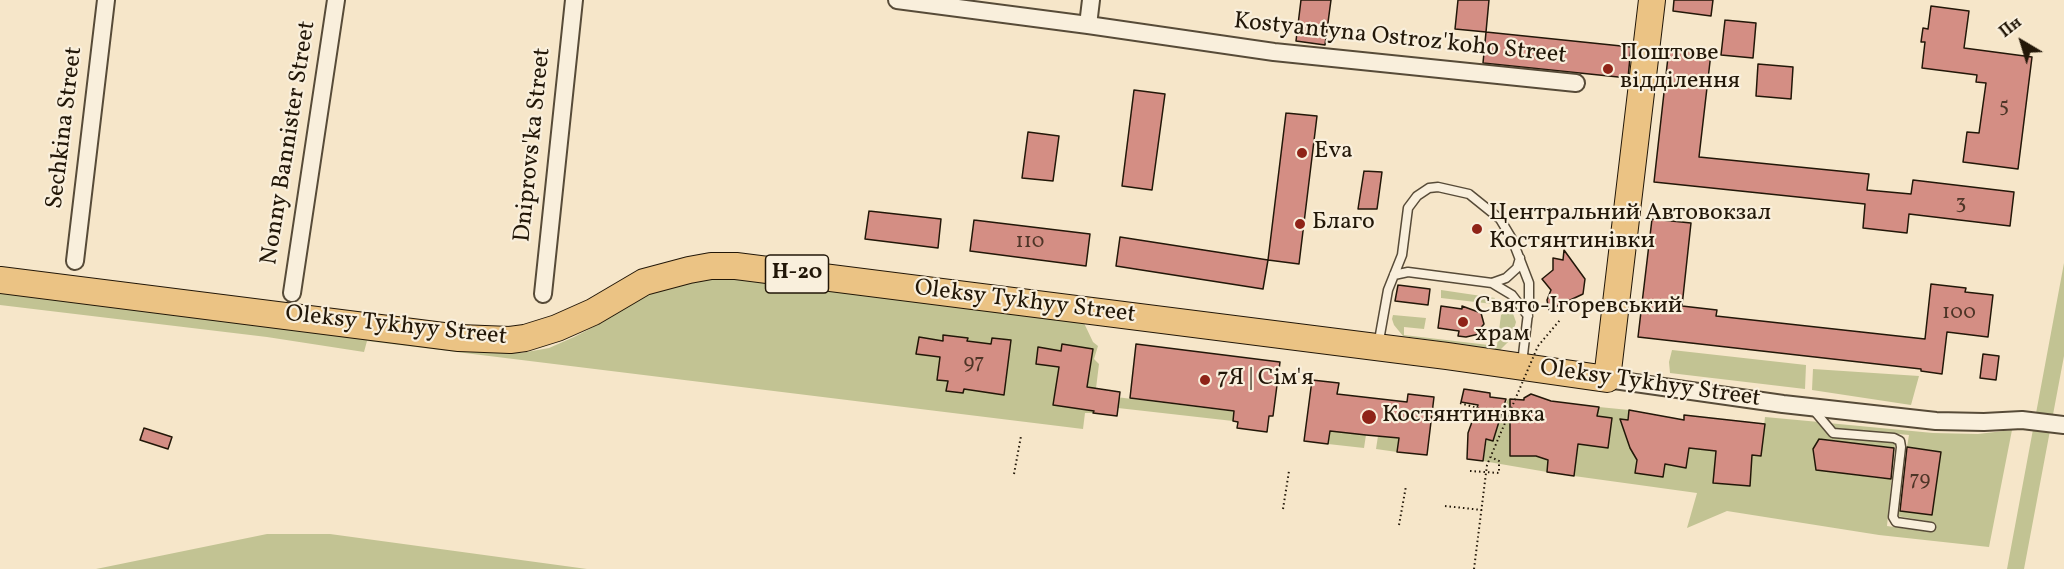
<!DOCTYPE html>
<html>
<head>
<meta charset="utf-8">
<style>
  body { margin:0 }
  #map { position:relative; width:2064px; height:569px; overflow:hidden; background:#f6e6c9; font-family:Vollkorn,serif }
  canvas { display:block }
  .north { position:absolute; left:1992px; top:12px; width:60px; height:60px; -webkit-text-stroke:4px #f9efdc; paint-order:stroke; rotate:322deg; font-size:16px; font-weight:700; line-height:24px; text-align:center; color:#221708 }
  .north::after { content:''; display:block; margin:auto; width:21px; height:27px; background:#221708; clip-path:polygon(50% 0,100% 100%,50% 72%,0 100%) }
</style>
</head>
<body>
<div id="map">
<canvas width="2064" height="569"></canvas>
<div class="north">Пн</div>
</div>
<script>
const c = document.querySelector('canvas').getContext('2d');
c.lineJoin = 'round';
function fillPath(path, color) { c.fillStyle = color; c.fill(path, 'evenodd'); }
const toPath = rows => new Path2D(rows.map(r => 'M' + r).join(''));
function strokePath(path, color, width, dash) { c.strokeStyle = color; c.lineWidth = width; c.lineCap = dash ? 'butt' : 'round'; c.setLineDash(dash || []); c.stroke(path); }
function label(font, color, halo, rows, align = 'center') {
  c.font = font + ' Vollkorn,serif'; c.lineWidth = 4.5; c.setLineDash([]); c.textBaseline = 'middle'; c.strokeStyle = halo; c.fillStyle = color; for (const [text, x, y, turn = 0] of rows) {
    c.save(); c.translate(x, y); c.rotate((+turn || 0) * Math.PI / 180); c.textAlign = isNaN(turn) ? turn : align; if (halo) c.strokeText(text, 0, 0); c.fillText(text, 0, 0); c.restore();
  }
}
fillPath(toPath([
  [2064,263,2064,356,2024,569,2007,569],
  [703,278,740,280,1084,323,1093,342,1098,346,1094,359,1099,364,1093,413,1085,413,1083,429,367,341,364,352,267,337,0,305,0,291,452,347,521,353,549,348,574,337,603,322,614,311,645,292],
  [1441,290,1495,298,1493,304,1441,298],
  [1511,308,1516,322,1511,339,1500,350,1403,336,1394,325,1392,319,1393,315,1426,318,1424,329,1404,327,1404,335,1497,346,1501,315],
  [1672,350,1806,365,1805,389,1670,373,1669,362],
  [1813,369,1919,376,1911,405,1812,390],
  [1116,397,1269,416,1269,418,1234,414,1233,421,1118,408,1119,399],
  [1544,398,1546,400,1544,458,1548,460,1547,472,1483,461,1487,439,1493,441,1502,412,1508,399,1524,400,1510,420,1510,456,1537,419],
  [1599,407,1629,410,1626,427,1637,460,1636,473,1662,477,1664,464,1686,467,1688,448,1761,456,1765,417,1819,422,1822,427,1832,436,1895,443,1887,526,1931,532,1933,522,1897,516,1898,510,1932,515,1941,452,1907,447,1909,435,1834,428,1828,423,1933,433,1978,434,2012,430,1989,547,1879,535,1727,511,1687,528,1697,493,1574,476,1578,444,1608,448,1597,416],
  [1819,439,1890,447,1886,479,1817,470,1813,450],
  [1751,471,1749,486,1713,483],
  [1330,431,1366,435,1364,448,1328,444],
  [1378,436,1399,438,1397,452,1376,449],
  [267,534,330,534,587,569,96,569]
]), '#c2c393');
const building = toPath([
  [1301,0,1331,0,1325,45,1296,41,1301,0],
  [1458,0,1489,0,1486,32,1455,29,1458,0],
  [1674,0,1713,0,1711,16,1673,11,1674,0],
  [1931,6,1969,11,1964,48,2032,57,2018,169,1963,162,1967,132,1979,133,1986,83,1976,82,1977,75,1922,68,1925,42,1921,42,1923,28,1928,29,1931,6],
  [1725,20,1756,23,1753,58,1721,55,1725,20],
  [1486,32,1631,47,1628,78,1483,63,1486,32],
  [1669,48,1711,53,1699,157,1869,174,1867,190,1911,194,1913,180,2014,192,2010,226,1909,214,1907,233,1863,228,1865,204,1654,182,1669,48],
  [1758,64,1793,67,1791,99,1756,96,1758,64],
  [1134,90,1165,94,1152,190,1122,186,1134,90],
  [1286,113,1317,116,1299,264,1268,260,1286,113],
  [1028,132,1059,136,1053,181,1022,178,1028,132],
  [1364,171,1382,172,1377,209,1358,209,1364,171],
  [869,211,941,219,938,248,865,239,869,211],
  [1652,219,1691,223,1682,306,1717,310,1716,316,1925,339,1931,284,1966,288,1965,292,1993,295,1988,337,1947,332,1942,374,1921,371,1921,369,1638,337,1652,219],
  [974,220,1090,234,1086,266,970,251,974,220],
  [1120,237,1268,260,1263,289,1116,266,1120,237],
  [1564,250,1585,279,1583,294,1549,310,1547,300,1551,290,1542,279,1553,270,1553,258,1563,260,1564,250],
  [1398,285,1430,289,1428,305,1395,301,1398,285],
  [1441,306,1462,309,1462,306,1481,313,1484,324,1479,330,1479,334,1466,337,1458,336,1459,331,1438,328,1441,306],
  [943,335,968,338,967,341,991,344,992,338,1011,340,1004,395,964,389,963,393,946,391,948,381,937,380,940,357,916,354,919,337,943,341,943,335],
  [1062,344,1093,349,1087,387,1120,392,1117,416,1093,413,1094,411,1053,405,1059,367,1036,364,1038,347,1061,351,1062,344],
  [1136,344,1280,362,1273,416,1269,416,1267,432,1237,428,1238,422,1233,421,1234,411,1130,398,1136,344],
  [1983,354,1999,356,1996,380,1980,378,1983,354],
  [1312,380,1339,383,1337,394,1407,402,1408,394,1434,397,1427,455,1397,452,1399,438,1366,435,1330,431,1328,444,1304,441,1312,380],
  [1464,389,1490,393,1490,397,1506,399,1493,441,1486,439,1483,461,1467,459,1468,433,1478,405,1461,402,1464,389],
  [1531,394,1551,401,1599,407,1597,416,1612,418,1608,448,1578,444,1574,476,1547,472,1548,460,1536,456,1510,456,1510,399,1524,400,1524,398,1531,394],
  [1629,410,1684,420,1684,415,1765,424,1761,456,1752,455,1750,486,1713,483,1716,451,1689,448,1686,468,1665,464,1663,477,1635,473,1637,460,1630,448,1620,419,1628,420,1629,410],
  [144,428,172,437,168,449,140,440,144,428],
  [1819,439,1894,448,1891,479,1816,470,1813,449,1819,439],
  [1907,447,1941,452,1932,515,1900,511,1907,447]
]);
fillPath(building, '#d48e84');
strokePath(building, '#221708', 1.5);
const lane = toPath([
  [1394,275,1408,272,1492,283,1512,295,1528,316],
  [1492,283,1506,278,1517,268,1520,258],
  [1378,346,1388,290,1402,255,1408,208,1417,196,1429,188,1438,187,1469,194,1500,219,1512,239,1529,283,1529,305,1522,363],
  [1812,408,1833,433,1894,438,1900,441,1901,447,1893,517,1896,522,1931,527]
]);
const street = toPath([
  [897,0,1088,25,1274,52,1576,83],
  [1088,25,1091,0],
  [75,261,106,0],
  [292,293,336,0],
  [543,294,574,0],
  [1607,379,1783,404,1936,421,1984,422,2022,420,2064,425]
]);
const primary = toPath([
  [0,280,459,338,510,340,525,338,557,328,593,312,644,282,689,270,711,266,736,266,1447,356,1607,379,1652,0]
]);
strokePath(lane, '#574b38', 11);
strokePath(street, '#574b38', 20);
strokePath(primary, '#221708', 28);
strokePath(toPath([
  [1538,346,1560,320],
  [1460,403,1508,417],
  [1470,471,1499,473,1499,461,1491,457],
  [1014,474,1021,436],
  [1445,506,1482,510],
  [1283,509,1289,471],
  [1399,525,1406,486]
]), '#221708', 2, [1.5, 3]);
strokePath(lane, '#f9efdc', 8);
strokePath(street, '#f9efdc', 16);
strokePath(primary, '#ebc384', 26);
strokePath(toPath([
  [1474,569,1487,465,1538,346]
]), '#221708', 2, [1.5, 3]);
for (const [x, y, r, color] of [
  [1608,69,6,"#8f2418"],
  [1302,153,6,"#8f2418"],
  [1300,224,6,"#8f2418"],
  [1477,229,6,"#8f2418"],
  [1463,322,6,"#8f2418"],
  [1205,380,6,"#8f2418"],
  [1369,417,8,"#8f2418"]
]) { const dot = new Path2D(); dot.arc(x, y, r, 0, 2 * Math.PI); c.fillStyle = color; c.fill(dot); strokePath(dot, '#f9efdc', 2); }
label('21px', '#4e3527', null, [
  ["5",2004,107],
  ["3",1961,204],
  ["110",1030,243],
  ["100",1959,314],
  ["97",974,364],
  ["79",1920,481]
]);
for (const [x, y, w] of [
  [797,274,63]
]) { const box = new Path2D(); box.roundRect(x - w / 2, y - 19, w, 38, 4.5); c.fillStyle = '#f9efdc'; c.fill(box); strokePath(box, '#221708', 1.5); }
label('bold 22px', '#221708', null, [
  ["Н-20",797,274]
]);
label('24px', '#221708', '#f9efdc', [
  ["Kostyantyna Ostroz'koho Street",1400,40,6],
  ["Sechkina Street",66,128,-83],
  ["Nonny Bannister Street",290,143,-81],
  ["Dniprovs'ka Street",534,145,-84],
  ["Oleksy Tykhyy Street",1025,303,7],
  ["Oleksy Tykhyy Street",396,327,6],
  ["Oleksy Tykhyy Street",1650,385,8]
]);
label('24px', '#221708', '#f9efdc', [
  ["Поштове",1620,55],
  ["відділення",1620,83],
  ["Eva",1314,153],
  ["Центральний Автовокзал",1489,215],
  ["Костянтинівки",1489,243],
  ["Благо",1312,224],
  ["Свято-Ігоревський",1475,308],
  ["храм",1475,336],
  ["7Я | Сім'я",1217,380],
  ["Костянтинівка",1382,417]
], 'left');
</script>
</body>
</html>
